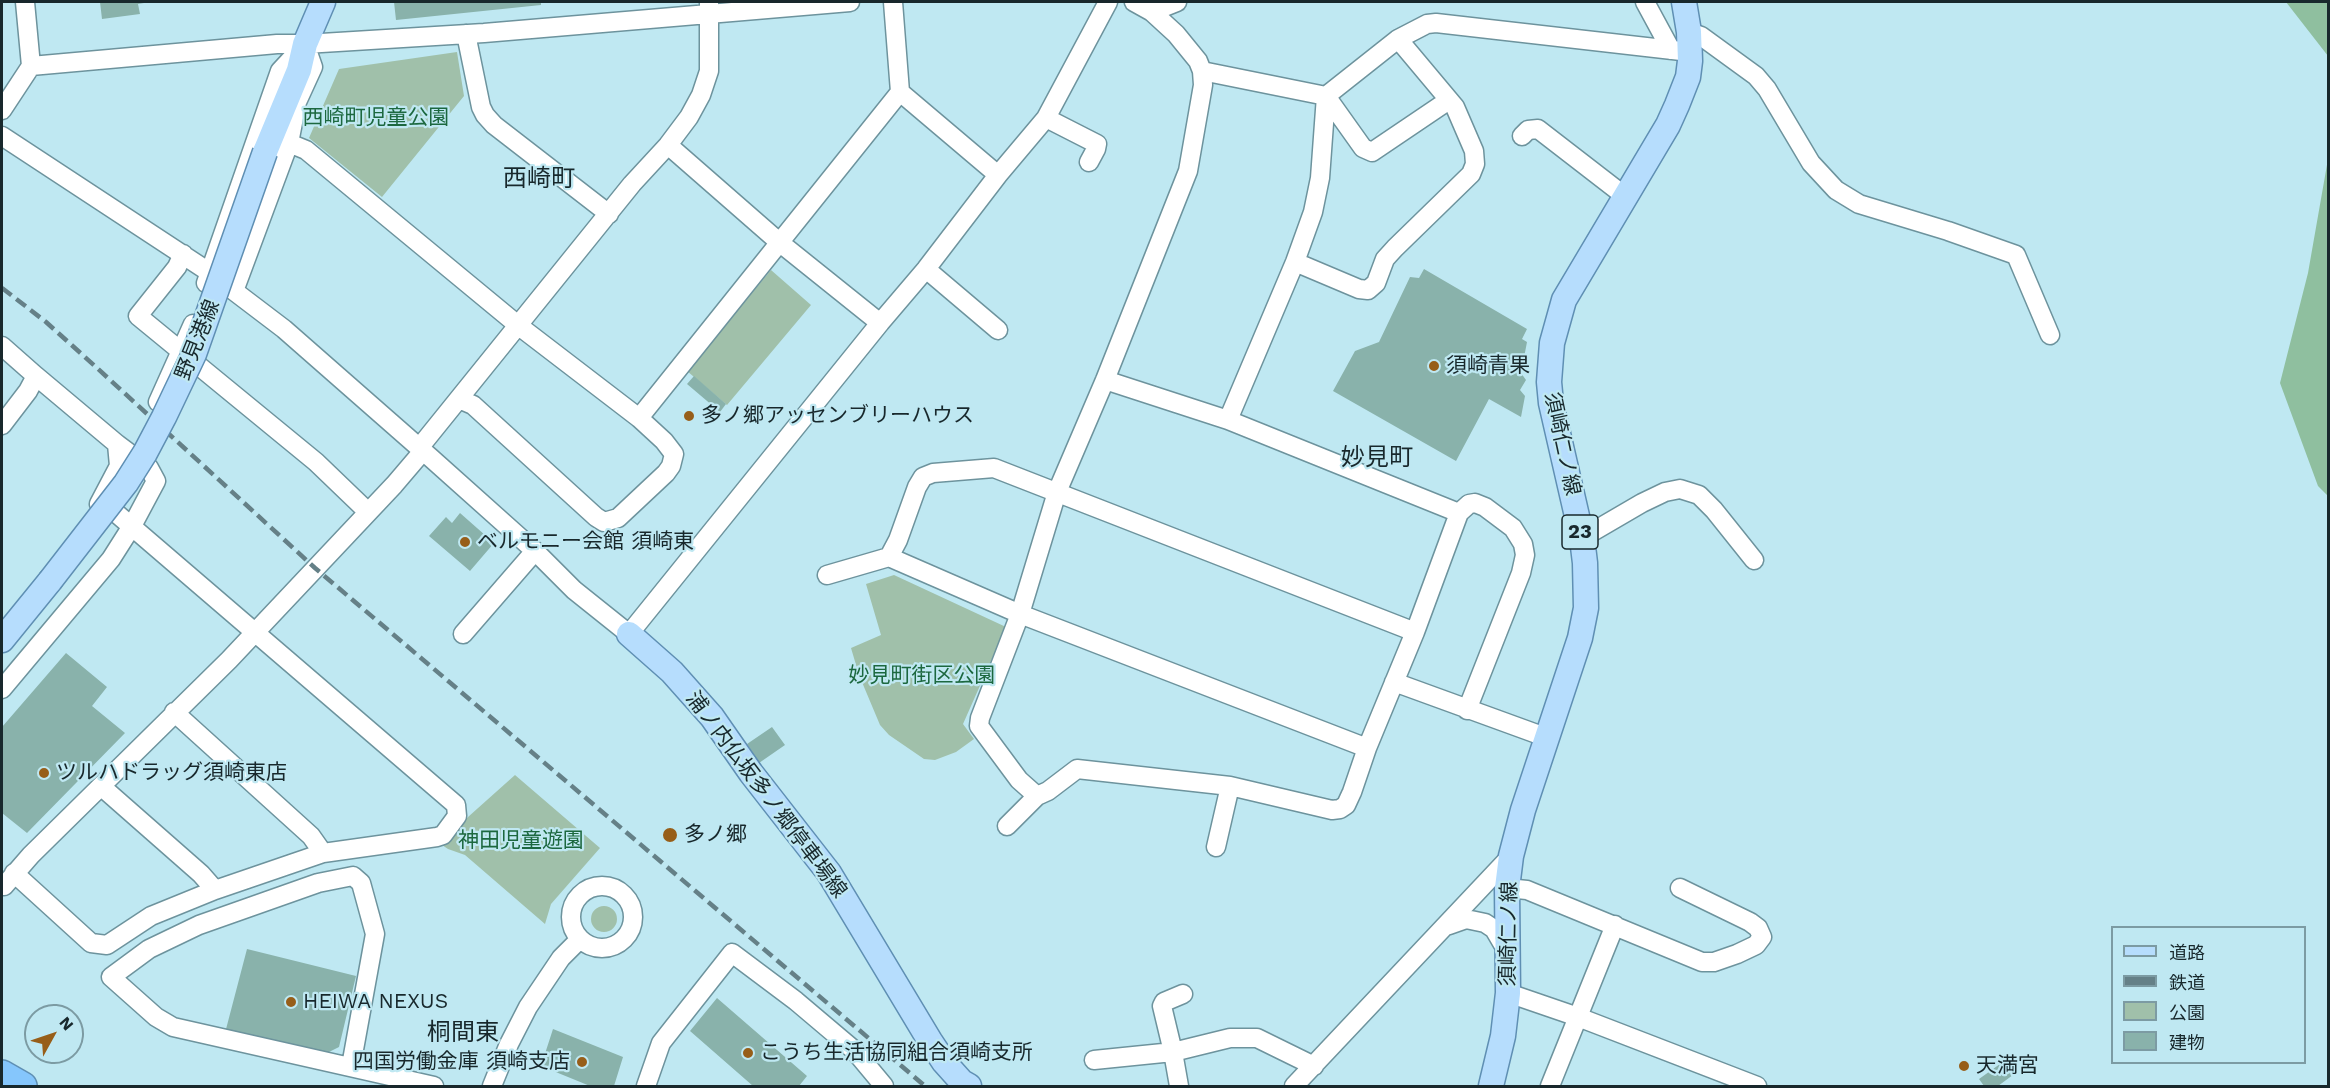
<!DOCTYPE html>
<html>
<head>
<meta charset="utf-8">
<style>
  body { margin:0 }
  #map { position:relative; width:2330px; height:1088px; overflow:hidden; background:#bfe8f2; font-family:"Work Sans","Noto Sans JP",sans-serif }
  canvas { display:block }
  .frame { position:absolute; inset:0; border:3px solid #18282c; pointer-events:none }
  .legend { position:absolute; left:2111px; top:926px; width:195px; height:138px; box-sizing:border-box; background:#bfe8f2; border:2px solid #7c9ba3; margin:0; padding:8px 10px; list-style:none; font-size:18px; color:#18282c }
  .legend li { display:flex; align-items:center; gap:12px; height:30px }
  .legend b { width:30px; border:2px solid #7c9ba3 }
  .north { position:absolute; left:24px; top:1004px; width:60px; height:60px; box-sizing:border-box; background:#bfe8f2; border:2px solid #7c9ba3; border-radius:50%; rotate:50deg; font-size:16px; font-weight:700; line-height:24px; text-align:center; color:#18282c }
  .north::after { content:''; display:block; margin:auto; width:21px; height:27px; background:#975e19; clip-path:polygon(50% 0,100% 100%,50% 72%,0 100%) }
</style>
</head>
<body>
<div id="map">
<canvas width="2330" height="1088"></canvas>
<div class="frame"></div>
<ul class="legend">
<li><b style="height:8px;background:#b6ddfd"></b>道路</li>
<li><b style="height:8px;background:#658087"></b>鉄道</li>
<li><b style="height:16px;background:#a0c0aa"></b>公園</li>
<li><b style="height:16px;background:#89b2ab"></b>建物</li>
</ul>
<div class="north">N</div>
</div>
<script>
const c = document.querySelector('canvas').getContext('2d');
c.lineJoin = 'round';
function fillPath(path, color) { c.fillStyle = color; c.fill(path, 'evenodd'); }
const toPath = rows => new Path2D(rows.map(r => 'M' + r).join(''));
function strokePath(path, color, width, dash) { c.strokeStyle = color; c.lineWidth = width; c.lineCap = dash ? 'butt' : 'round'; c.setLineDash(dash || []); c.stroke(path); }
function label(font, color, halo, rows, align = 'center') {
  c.font = font + ' "Work Sans","Noto Sans JP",sans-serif'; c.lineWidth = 4.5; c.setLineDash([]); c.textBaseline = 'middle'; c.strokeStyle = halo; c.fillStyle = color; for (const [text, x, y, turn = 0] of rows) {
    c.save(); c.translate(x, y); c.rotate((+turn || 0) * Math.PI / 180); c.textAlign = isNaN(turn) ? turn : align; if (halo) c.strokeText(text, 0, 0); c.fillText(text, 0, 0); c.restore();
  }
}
fillPath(toPath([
  [457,52,464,96,382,197,309,138,339,69],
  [771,270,811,305,727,405,687,371],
  [894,575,1006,627,963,724,974,739,956,752,935,760,924,759,889,735,880,725,859,675,851,648,881,635,866,584],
  [515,775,600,848,551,904,545,924,465,855,448,849,442,845,468,817],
  '591 919a13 13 0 1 1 26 0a13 13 0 1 1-26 0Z'
]), '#a0c0aa');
fillPath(toPath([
  [2286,2,2328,2,2328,56],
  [2328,159,2328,496,2318,486,2280,383,2308,273]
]), '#8fbf9f');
fillPath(toPath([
  [100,2,144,2,144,3,138,4,140,14,102,19],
  [394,2,541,2,541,5,396,20],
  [1424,269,1527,329,1522,339,1527,342,1521,373,1526,380,1520,390,1525,396,1521,417,1489,399,1456,461,1333,391,1355,351,1379,342,1410,277,1419,278],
  [694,376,726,404,720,412,687,384],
  [460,513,494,543,470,571,429,536,446,517,452,523],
  [66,653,107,687,92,706,125,733,27,833,2,813,2,727],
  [772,727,785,745,759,763,747,744],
  [247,949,356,976,339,1047,327,1053,283,1042,282,1047,225,1033],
  [717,998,807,1076,799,1086,753,1086,690,1031],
  [553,1029,623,1057,614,1086,590,1086,541,1066],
  [2007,1059,2017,1072,1998,1086,1984,1086,1979,1079]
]), '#89b2ab');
const minor = toPath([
  [1645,2,1671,50],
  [1152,12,1177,2],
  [1689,32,1701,36,1756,76,1767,89,1811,163,1836,190,1859,204,1948,231,2016,255,2050,335],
  [466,34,481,107,485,115,494,125,609,214],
  [31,66,277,44,305,44,484,33,850,2],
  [1202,71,1326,96,1363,148,1372,152,1449,100],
  [2,110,31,66,25,2],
  [1046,118,1097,144,1096,149,1089,162],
  [2,136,209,272,284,329,431,458,535,551,574,590,629,634,880,323,926,269,998,175,900,92],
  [1522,136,1528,130,1538,129,1626,197],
  [289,143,306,150,519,326,639,418,900,92,893,2],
  [668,145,779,242,880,323],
  [998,175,1046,118,1108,2],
  [183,254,177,267,138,316,316,462,368,512],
  [1295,262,1359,289,1368,290,1376,283,1385,259,1395,248,1471,174,1475,164,1474,151,1455,107,1398,39],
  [926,269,998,330],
  [206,283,280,71,305,44,313,67,297,102,289,143,234,291],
  [2,346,36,376],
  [1105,380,1228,420,1459,513,1415,632,1367,748,1352,792,1346,805,1340,809,1332,810,1230,786,1077,769,1048,791,1037,796,1019,780,979,726,980,718,1020,614,1057,492,1105,380,1188,171,1203,85,1202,71,1198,61,1176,34,1152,12,1134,2],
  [459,399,473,405,596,517,604,522,618,518,666,473,671,466,674,454,664,441,639,418],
  [158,402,193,324],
  [1228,420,1295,262,1313,212,1320,178,1326,96,1398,39,1427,24,1436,23,1690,52],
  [2,425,28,391,36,376,117,444],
  [419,448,632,184,668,145,689,117,701,95,709,71,709,2],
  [1459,513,1469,504,1475,503,1485,507,1513,528,1523,544,1525,555,1521,573,1467,710],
  [1582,538,1642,503,1665,492,1680,489,1699,495,1714,510,1754,560],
  [889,557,1020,614,1367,748],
  [827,575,889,557,898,540,917,487,923,477,933,473,994,468,1415,632],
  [463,634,535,551],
  [1394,682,1548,738],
  [2,689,111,559,132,526,156,481,149,468,117,444,119,466,99,504],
  [174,712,311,836,323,853],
  [102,787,201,874,215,890],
  [1007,826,1037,796],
  [1216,847,1230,786],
  [14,873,91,943,107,945,151,916,215,890,323,853,437,837,443,835,457,816,456,805,102,501],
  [2,883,4,886,31,855,229,660,394,485,423,451],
  '571 917a31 31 0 1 1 62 0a31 31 0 1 1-62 0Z',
  [1507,888,1527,890,1702,962,1714,962,1737,954,1756,945,1762,937,1758,928,1750,922,1680,888],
  [1449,925,1466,919,1485,923,1494,929,1508,953],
  [1508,993,1578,1017,1757,1086],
  [1094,1060,1173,1052,1162,1006,1164,1002,1183,994],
  [351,1066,375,934,361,883,353,876,318,883,199,925,149,949,111,977,156,1017,173,1027,434,1086],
  [492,1086,509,1044,528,1007,561,958,580,939],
  [646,1086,661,1043,732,953,796,1001,854,1050,884,1086],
  [1179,1086,1173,1052,1230,1038,1257,1038,1314,1066],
  [1294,1086,1511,856],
  [1550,1086,1615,925]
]);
const major = toPath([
  [265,152,299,70,305,44,323,2],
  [629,634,672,672,712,717,751,773,829,873,930,1041,944,1062,962,1082,969,1086],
  [2,640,50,581],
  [1491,1086,1503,1036,1508,993,1507,888,1511,856,1523,810,1580,638,1586,608,1585,563,1582,538,1551,403,1549,382,1552,343,1564,300,1668,125,1677,105,1688,77,1690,61,1689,32,1684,2]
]);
const highway = toPath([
  [2,1074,23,1086]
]);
strokePath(minor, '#6d939d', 21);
strokePath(major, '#5f8fb3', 27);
strokePath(highway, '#5f8fb3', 30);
strokePath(minor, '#fff', 18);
strokePath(major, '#b6ddfd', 24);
strokePath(highway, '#85c6fc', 27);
strokePath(toPath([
  [2,288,46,322,96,367,315,568,925,1086]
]), '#658087', 4.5, [12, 6]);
const majorBridge = toPath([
  [50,581,126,483,145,453,164,417,194,354,265,152]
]);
strokePath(majorBridge, '#5f8fb3', 27, []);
strokePath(majorBridge, '#b6ddfd', 24);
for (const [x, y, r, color] of [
  [1434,366,6,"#975e19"],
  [689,416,6,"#975e19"],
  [465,542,6,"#975e19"],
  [44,773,6,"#975e19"],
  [670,835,8,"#975e19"],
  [291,1002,6,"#975e19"],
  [748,1053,6,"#975e19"],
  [582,1062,6,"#975e19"],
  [1964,1066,6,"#975e19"]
]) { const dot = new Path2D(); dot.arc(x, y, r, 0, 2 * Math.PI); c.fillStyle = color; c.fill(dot); strokePath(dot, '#bfe8f2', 2); }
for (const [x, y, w] of [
  [1580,532,36]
]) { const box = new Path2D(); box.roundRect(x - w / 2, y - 17, w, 34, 4.5); c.fillStyle = '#bfe8f2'; c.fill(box); strokePath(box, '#18282c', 1.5); }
label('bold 20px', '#18282c', null, [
  ["23",1580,532]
]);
label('21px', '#1c683f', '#bfe8f2', [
  ["西崎町児童公園",376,118],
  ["妙見町街区公園",922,676],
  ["神田児童遊園",521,841]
]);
label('21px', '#18282c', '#bfe8f2', [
  ["野見港線",198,340,-68],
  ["須崎仁ノ線",1562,444,78],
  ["浦ノ内仏坂多ノ郷停車場線",766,795,53],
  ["須崎仁ノ線",1509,934,-89]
]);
label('21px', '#18282c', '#bfe8f2', [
  ["須崎青果",1446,366],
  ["多ノ郷アッセンブリーハウス",701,416],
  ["ベルモニー会館 須崎東",477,542],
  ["ツルハドラッグ須崎東店",56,773],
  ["多ノ郷",684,835],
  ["HEIWA NEXUS",303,1002],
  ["こうち生活協同組合須崎支所",760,1053],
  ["四国労働金庫 須崎支店",570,1062,"right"],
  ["天満宮",1976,1066]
], 'left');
label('24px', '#18282c', '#bfe8f2', [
  ["西崎町",539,179],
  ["妙見町",1377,458],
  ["桐間東",463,1033]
]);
</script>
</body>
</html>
